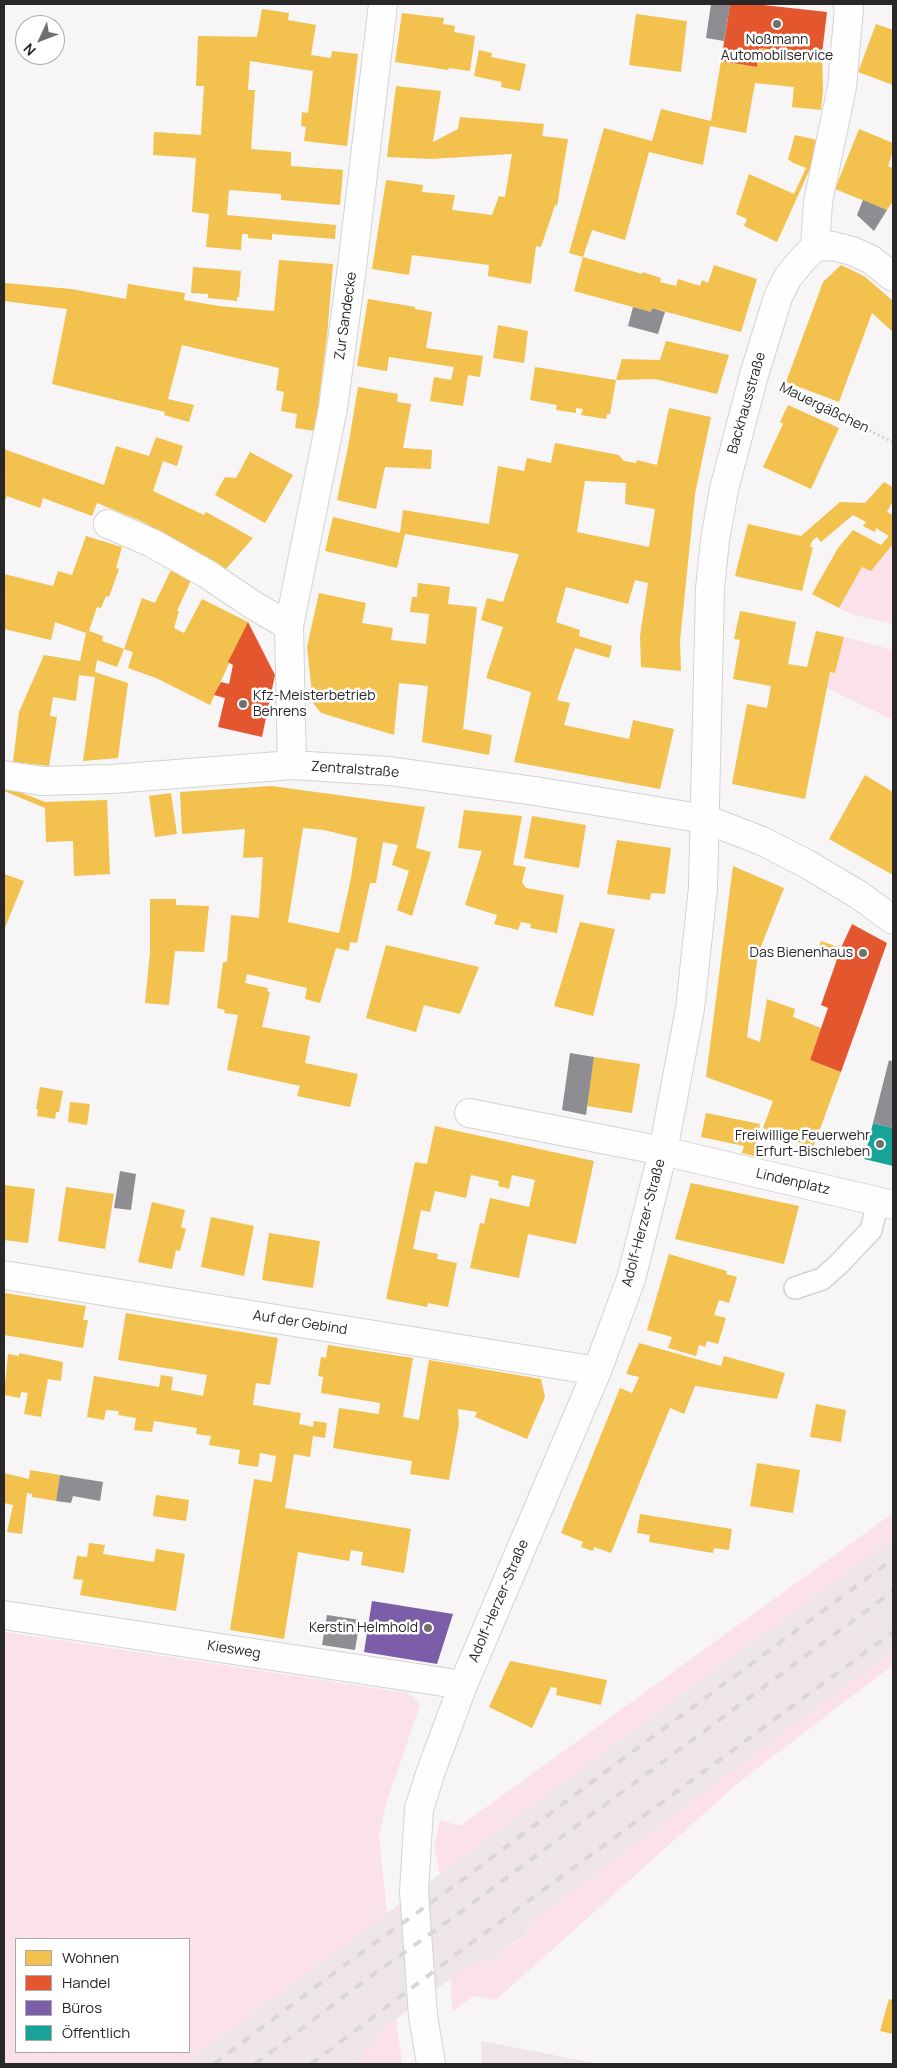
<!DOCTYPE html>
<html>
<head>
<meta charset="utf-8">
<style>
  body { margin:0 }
  #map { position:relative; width:897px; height:2068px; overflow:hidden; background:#f7f5f6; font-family:Manrope,sans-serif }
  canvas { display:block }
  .frame { position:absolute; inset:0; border:5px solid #292728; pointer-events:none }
  .legend { position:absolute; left:15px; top:1938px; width:175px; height:115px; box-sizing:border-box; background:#fff; border:1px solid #a9a9a9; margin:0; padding:6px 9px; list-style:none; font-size:15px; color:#292728 }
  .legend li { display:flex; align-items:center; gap:10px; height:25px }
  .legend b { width:25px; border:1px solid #a9a9a9 }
  .north { position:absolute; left:15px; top:15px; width:50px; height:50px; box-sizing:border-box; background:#fff; border:1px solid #a9a9a9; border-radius:50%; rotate:227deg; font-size:14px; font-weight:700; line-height:20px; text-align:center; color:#292728 }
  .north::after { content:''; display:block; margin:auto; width:18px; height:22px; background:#716f70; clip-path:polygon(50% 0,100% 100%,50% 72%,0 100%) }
</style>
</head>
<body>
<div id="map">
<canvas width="897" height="2068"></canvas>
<div class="frame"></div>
<ul class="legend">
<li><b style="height:14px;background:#f2c14e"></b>Wohnen</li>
<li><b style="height:14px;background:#e4572e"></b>Handel</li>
<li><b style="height:14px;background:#7b5ea7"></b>Büros</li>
<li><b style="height:14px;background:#17a398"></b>Öffentlich</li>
</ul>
<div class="north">N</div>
</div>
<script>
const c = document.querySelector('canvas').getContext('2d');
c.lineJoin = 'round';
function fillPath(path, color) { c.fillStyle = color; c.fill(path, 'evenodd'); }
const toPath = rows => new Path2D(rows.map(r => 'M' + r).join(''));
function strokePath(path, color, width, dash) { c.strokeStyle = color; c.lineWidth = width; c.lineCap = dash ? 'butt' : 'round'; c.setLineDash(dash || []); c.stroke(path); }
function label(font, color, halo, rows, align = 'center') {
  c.font = font + ' Manrope,sans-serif'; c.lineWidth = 5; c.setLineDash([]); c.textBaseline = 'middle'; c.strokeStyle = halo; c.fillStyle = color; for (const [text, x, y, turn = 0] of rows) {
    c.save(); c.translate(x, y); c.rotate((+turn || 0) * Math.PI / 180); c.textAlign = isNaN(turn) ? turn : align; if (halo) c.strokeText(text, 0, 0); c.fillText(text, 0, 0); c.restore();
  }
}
fillPath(toPath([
  [893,1538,893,1651,529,1924,527,1933,493,1959,468,1966,384,2028,376,2041,363,2051,365,2054,357,2061,354,2060,348,2064,184,2064],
  [481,2041,599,2064,482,2064]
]), '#ede5e8');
fillPath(toPath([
  [893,544,893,624,851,614,839,608,862,567,871,571],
  [844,637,893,650,893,720,827,688,830,672,835,673],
  [893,1513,893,1538,440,1874,434,1849,440,1820,460,1826],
  [4,1632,409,1693,420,1705,386,1804,379,1837,387,1914,184,2064,4,2064],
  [16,1939,189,1939,189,2052,16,2052],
  [893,1651,893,1665,738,1783,496,2000,474,1996,452,2012,451,1978,468,1966,493,1959,527,1934,529,1924],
  [396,2019,402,2064,348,2064,354,2060,357,2061,365,2054,363,2051,376,2041,384,2028]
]), '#fae1ea');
fillPath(toPath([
  [262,9,289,13,288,20,316,25,311,55,331,58,332,51,358,54,347,146,304,141,306,127,301,126,302,112,308,113,313,71,250,61,248,90,255,90,251,149,291,152,291,166,343,170,340,205,281,200,281,194,229,190,227,215,336,225,335,239,272,234,272,240,248,238,248,234,242,234,241,250,206,247,209,214,192,212,196,158,153,155,154,132,201,135,204,86,196,86,198,36,257,37],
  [402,13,444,18,443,24,455,26,454,32,475,36,470,71,449,68,448,70,395,62],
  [636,14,687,21,681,72,629,65],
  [876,24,893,30,893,85,858,72],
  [759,48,822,54,823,90,821,110,792,107,794,87,755,83,746,133,710,126,703,165,649,152,625,240,592,230,583,257,569,253,604,128,652,141,661,109,711,121,721,61,757,67],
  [479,50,492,53,491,57,526,64,520,91,501,87,502,82,474,76],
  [396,86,441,91,433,142,458,129,460,117,544,124,542,136,568,139,557,206,555,205,541,247,536,246,531,284,488,276,489,265,412,255,409,275,372,269,386,180,423,185,422,192,455,195,452,210,492,215,499,196,505,197,512,154,431,159,387,157],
  [859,129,893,143,893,152,888,166,893,168,893,201,887,210,835,189],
  [795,135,817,140,810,169,777,242,744,226,747,219,736,214,749,174,794,194,806,168,793,163,788,159],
  [583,257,642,274,642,272,661,278,660,282,676,286,678,279,700,286,702,280,708,283,714,265,757,279,741,332,652,308,651,312,574,291],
  [279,260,333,264,327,336,315,431,295,428,297,414,281,411,284,392,276,390,279,368,182,345,168,399,194,405,189,422,164,415,165,412,52,384,67,309,4,301,5,283,71,289,126,299,128,284,185,293,184,300,219,306,274,311],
  [841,265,864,276,893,301,893,332,872,313,839,402,786,382,823,282],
  [193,267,241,271,239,297,237,297,237,301,208,298,208,294,191,293],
  [368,299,415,307,415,309,432,312,426,348,483,356,480,377,468,375,463,406,430,401,434,377,451,380,454,367,389,357,387,371,357,366],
  [498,325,528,331,524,363,493,358],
  [666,341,729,355,717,394,655,379,616,380,622,359,660,360],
  [535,367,616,380,610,414,607,414,606,419,581,415,583,409,576,408,576,413,556,410,557,405,530,400],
  [358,387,398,394,397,402,411,404,403,448,432,450,431,469,385,467,376,509,337,500,348,447],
  [788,405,839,428,811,489,763,467,783,424,780,422],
  [669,408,711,417,695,494,680,641,681,671,641,667,640,636,648,583,635,580,628,604,566,587,556,622,580,630,579,636,612,646,609,658,575,648,557,700,570,703,564,725,629,739,633,720,674,729,660,789,514,762,531,692,486,678,503,627,481,620,487,598,503,602,519,554,405,534,397,568,325,551,333,517,400,533,403,510,489,524,498,466,524,471,527,458,551,463,555,443,619,455,624,461,636,463,637,460,657,465],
  [585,481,626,483,625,504,655,509,649,547,577,532],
  [156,437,183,446,177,466,163,461,153,491,204,515,206,512,253,538,226,569,141,521,97,503,92,516,43,498,40,508,7,496,4,503,4,449,104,485,116,446,149,456],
  [250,452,293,475,265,523,215,495,225,477,236,478],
  [884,482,893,487,893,501,887,512,893,515,893,544,871,571,862,567,839,608,812,594,838,548,853,530,881,545,889,536,876,528,875,532,863,526,866,522,853,515,821,542,817,537,812,541,810,547,813,547,802,591,735,576,748,524,801,536,840,502,865,503],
  [86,536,122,547,116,568,119,569,109,597,106,596,101,608,97,607,89,631,103,636,102,641,124,649,142,598,155,603,172,568,192,578,177,611,179,611,174,628,184,633,202,599,248,622,210,705,156,678,128,668,133,652,124,649,117,667,97,660,95,672,128,683,118,758,83,761,95,677,79,675,76,701,53,697,50,716,57,717,49,766,13,762,19,712,44,655,80,661,86,633,55,622,51,640,4,629,4,574,53,586,58,571,72,575],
  [418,583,450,587,448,604,477,607,463,729,492,735,489,755,422,742,428,686,399,683,394,735,321,713,313,703,307,647,319,593,366,603,362,623,393,628,391,640,426,644,429,614,410,612,412,597,417,597],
  [740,611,796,622,788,664,807,667,816,631,844,637,835,673,830,672,805,799,732,784,747,704,767,708,771,686,733,679,740,640,734,639],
  [865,775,893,792,893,875,829,839],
  [4,786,45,802,107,800,110,874,74,876,73,841,46,842,45,808,4,791],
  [272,786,425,807,416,848,431,852,412,916,397,910,409,871,392,865,398,845,383,842,376,883,370,883,357,943,350,942,349,951,336,948,320,1003,305,999,307,988,247,974,245,983,268,988,267,991,270,992,262,1027,310,1036,305,1063,358,1074,350,1107,297,1096,300,1086,227,1070,238,1015,224,1013,225,1010,217,1008,223,962,227,962,231,915,259,918,263,857,243,858,245,829,182,834,180,792],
  [303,828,324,830,357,838,351,878,339,933,288,922],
  [171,793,177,834,155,837,149,796],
  [464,810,522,816,513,865,526,867,522,882,526,888,564,895,557,933,530,928,531,924,521,922,518,930,494,924,497,915,465,905,482,851,458,848],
  [532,816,586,825,579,868,524,858],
  [617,840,671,848,665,894,651,893,650,900,607,894],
  [733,866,784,888,758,954,747,1037,760,1042,767,999,795,1009,793,1017,821,1028,810,1060,841,1072,813,1148,763,1128,773,1101,706,1077],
  [4,874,24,881,4,930],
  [150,899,176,899,176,905,209,906,204,952,175,951,169,1005,145,1003,150,953],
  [580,922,615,929,593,1016,554,1006],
  [821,941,841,948,837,961,817,953],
  [386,945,479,967,460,1014,424,1005,416,1032,366,1018],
  [594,1057,640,1064,632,1113,587,1106],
  [40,1087,63,1091,59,1112,56,1112,55,1119,37,1116,38,1109,36,1109],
  [70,1102,90,1104,87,1125,68,1122],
  [706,1113,760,1124,754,1156,742,1153,744,1146,701,1137],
  [435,1126,594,1161,576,1244,528,1234,519,1278,470,1268,480,1223,484,1224,490,1198,529,1207,535,1180,512,1175,509,1189,498,1186,499,1181,471,1175,466,1198,435,1191,430,1212,421,1210,413,1249,438,1254,437,1259,457,1263,448,1307,428,1303,427,1307,386,1299,415,1162,427,1164],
  [691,1183,799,1206,784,1264,675,1239],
  [4,1185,35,1189,28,1243,4,1240],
  [66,1187,114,1194,105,1249,58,1241],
  [152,1202,185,1210,181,1227,186,1229,180,1251,176,1250,172,1269,138,1262],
  [211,1217,254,1226,244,1276,201,1267],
  [269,1233,320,1241,313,1288,262,1280],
  [669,1254,727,1271,726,1274,737,1277,729,1303,719,1300,714,1315,726,1318,718,1344,707,1341,705,1347,699,1345,696,1356,668,1348,672,1337,647,1330],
  [5,1293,86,1306,83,1320,88,1320,83,1348,4,1335],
  [126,1313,278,1338,270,1385,256,1383,253,1405,301,1413,299,1424,313,1427,314,1421,327,1423,325,1438,313,1436,310,1457,294,1454,285,1508,411,1529,404,1573,361,1565,363,1552,351,1550,349,1561,298,1552,284,1639,230,1630,254,1479,272,1482,276,1456,260,1453,258,1467,238,1464,240,1450,209,1445,211,1436,196,1434,197,1428,154,1421,152,1432,134,1430,136,1418,118,1415,119,1411,106,1410,104,1420,87,1417,94,1376,159,1387,161,1375,173,1377,171,1390,203,1396,207,1375,118,1360],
  [639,1343,721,1366,724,1356,785,1373,777,1399,695,1386,684,1414,670,1408,611,1553,594,1547,593,1551,581,1547,583,1542,561,1533,620,1388,632,1393,639,1377,626,1374],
  [328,1345,413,1358,403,1417,419,1420,429,1360,541,1379,545,1397,527,1439,475,1417,477,1412,458,1409,459,1424,449,1480,410,1474,412,1461,333,1448,339,1408,379,1414,380,1403,321,1393,323,1377,318,1376,321,1357,326,1358],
  [19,1353,63,1362,61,1381,48,1379,41,1417,24,1414,28,1393,21,1392,20,1398,4,1395,8,1354,19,1356],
  [816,1404,846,1410,841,1442,810,1437],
  [757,1463,800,1470,793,1513,750,1506],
  [30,1470,60,1475,56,1501,32,1497,32,1494,27,1493,22,1534,7,1532,13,1505,4,1503,4,1473,29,1479],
  [156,1495,189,1500,186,1521,153,1516],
  [640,1514,732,1529,729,1550,714,1548,713,1553,649,1542,650,1535,637,1533],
  [89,1543,105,1545,103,1554,154,1562,156,1549,185,1554,176,1611,80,1595,83,1580,73,1579,77,1556,87,1557],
  [510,1661,607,1680,601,1705,556,1695,557,1688,551,1687,532,1728,489,1707],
  [889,1999,893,2000,893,2034,880,2031]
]), '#f2c14e');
fillPath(toPath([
  [730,4,754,4,827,12,822,54,759,48,757,67,721,61],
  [248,622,275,675,262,737,218,727,225,698,214,695,221,682,229,684,233,665,228,662],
  [852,924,887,943,841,1072,810,1060,828,1008,821,1005,841,948]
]), '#e4572e');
fillPath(toPath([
  [372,1601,453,1614,437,1664,364,1652]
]), '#7b5ea7');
fillPath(toPath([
  [873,1123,893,1128,893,1166,864,1159]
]), '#17a398');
fillPath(toPath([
  [711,4,730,5,724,41,706,38],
  [863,200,887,210,874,231,857,215],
  [633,307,651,312,652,308,665,312,658,334,628,326],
  [570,1053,594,1057,586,1115,562,1110],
  [889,1060,893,1062,893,1128,873,1123],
  [120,1171,136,1174,131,1210,114,1208],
  [60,1475,103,1482,100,1501,73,1496,71,1503,56,1501],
  [327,1615,360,1620,355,1650,322,1645]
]), '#8d8d92');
const lane = toPath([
  [795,1288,822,1279,839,1264,871,1230,878,1202]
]);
const street = toPath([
  [815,247,833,246,852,251,870,259,893,277],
  [108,524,152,543,207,574,253,605,289,626],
  [292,765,289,626,333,408,352,267,383,4],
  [4,775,42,781,112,779,292,765,389,771,535,791,705,819,762,841,807,864,859,895,893,920],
  [469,1113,663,1151,893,1205],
  [4,1275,597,1371],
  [4,1615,463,1685],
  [431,2064,423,2016,414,1891,419,1809,430,1774,463,1685,597,1371,631,1279,663,1151,690,1009,703,888,710,589,715,540,724,489,754,375,778,297,788,277,802,260,815,247,818,202,842,87,849,8,848,4]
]);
strokePath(lane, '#d4d3d3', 24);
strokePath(street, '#d4d3d3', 30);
strokePath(toPath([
  [783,389,893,442]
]), '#d5d4d5', 3, [2.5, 2.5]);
strokePath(lane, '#fefefe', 21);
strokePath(street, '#fefefe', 28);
strokePath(toPath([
  [214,2064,350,1961,457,1884,601,1775,893,1559],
  [255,2064,367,1979,459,1913,893,1591],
  [311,2064,466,1947,893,1632]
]), '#d8d7d8', 4, [9, 9]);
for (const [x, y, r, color] of [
  [777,24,5,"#716f70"],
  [243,704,5,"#716f70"],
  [863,953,5,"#716f70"],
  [880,1144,5,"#716f70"],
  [428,1628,5,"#716f70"]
]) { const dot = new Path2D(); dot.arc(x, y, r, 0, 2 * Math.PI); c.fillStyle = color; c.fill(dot); strokePath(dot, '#fff', 2); }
label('14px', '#292728', '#fff', [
  ["Noßmann",777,40,"center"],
  ["Automobilservice",777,56,"center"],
  ["Kfz-Meisterbetrieb",253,696,"left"],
  ["Behrens",253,712,"left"],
  ["Das Bienenhaus",853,953],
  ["Freiwillige Feuerwehr",870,1136],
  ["Erfurt-Bischleben",870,1152],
  ["Kerstin Helmhold",418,1628]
], 'right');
label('14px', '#292728', '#fff', [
  ["Zur Sandecke",346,316,-82],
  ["Backhausstraße",747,403,-74],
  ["Mauergäßchen",824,408,26],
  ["Zentralstraße",355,770,4],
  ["Lindenplatz",793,1182,13],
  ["Adolf-Herzer-Straße",644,1223,-75],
  ["Auf der Gebind",300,1323,9],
  ["Adolf-Herzer-Straße",499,1601,-67],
  ["Kiesweg",234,1650,9]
]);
</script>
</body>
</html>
